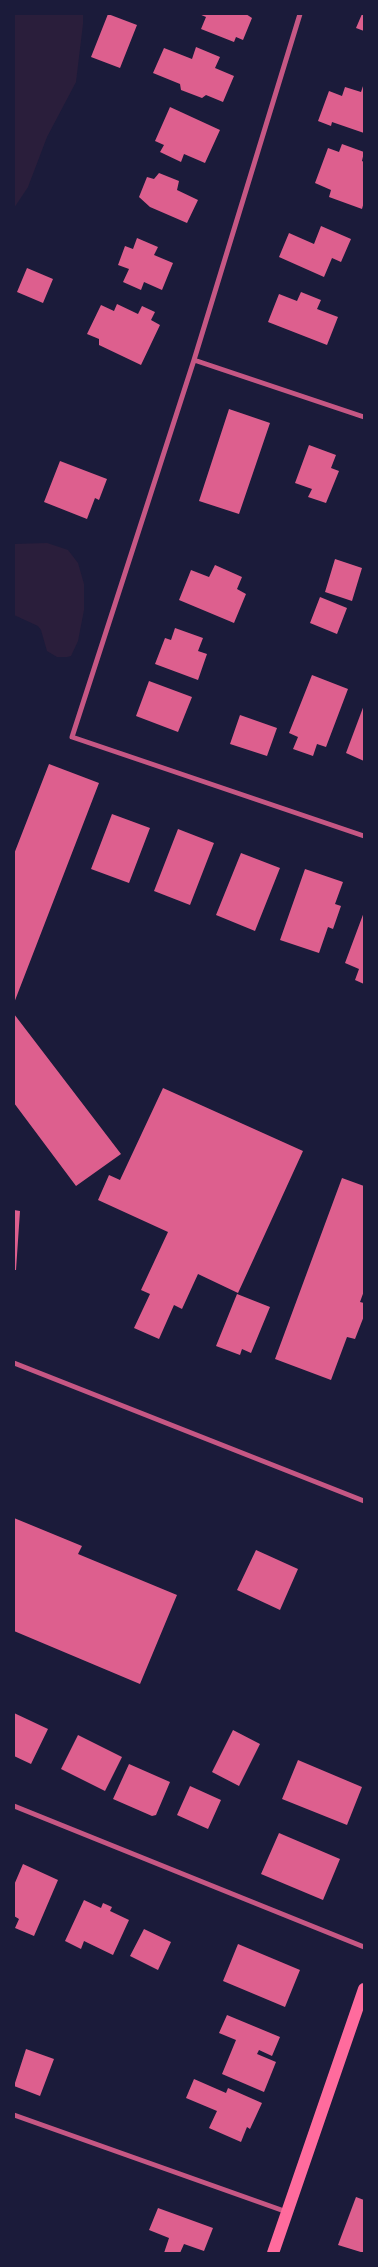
<!DOCTYPE html>
<html>
<head>
<meta charset="utf-8">
<style>
  body { margin:0 }
  #map { position:relative; width:378px; height:2267px; overflow:hidden; background:#1b1b3a; font-family:"Golos Text",sans-serif }
  canvas { display:block }
  .frame { position:absolute; inset:0; border:15px solid #1b1b3a; pointer-events:none }
</style>
</head>
<body>
<div id="map">
<canvas width="378" height="2267"></canvas>
<div class="frame"></div>
</div>
<script>
const c = document.querySelector('canvas').getContext('2d');
c.lineJoin = 'round';
function fillPath(path, color) { c.fillStyle = color; c.fill(path, 'evenodd'); }
const toPath = rows => new Path2D(rows.map(r => 'M' + r).join(''));
function strokePath(path, color, width, dash) { c.strokeStyle = color; c.lineWidth = width; c.lineCap = dash ? 'butt' : 'round'; c.setLineDash(dash || []); c.stroke(path); }
fillPath(toPath([
  [14,14,83,14,83,24,76,82,47,137,28,187,14,208],
  [47,543,68,550,78,563,84,584,84,610,78,641,71,656,67,657,57,657,47,651,41,630,38,626,14,615,14,544]
]), '#2a1e3b');
fillPath(toPath([
  [108,14,137,25,120,68,91,57],
  [199,14,246,14,252,18,243,40,236,37,234,42,201,29,206,17],
  [362,14,364,14,364,31,356,28],
  [196,47,220,57,215,68,234,76,223,102,206,95,202,98,181,90,180,84,153,73,164,48,192,59],
  [364,83,364,133,332,122,331,126,318,121,329,91,342,96,345,87,361,92],
  [170,107,220,130,205,163,184,154,181,162,160,152,164,145,155,141],
  [342,144,364,152,362,161,364,162,364,202,362,209,329,197,331,190,315,183,328,148,339,152],
  [159,173,179,181,177,190,198,200,187,223,150,207,139,197,147,177,154,179],
  [321,226,351,239,341,262,332,258,324,277,279,257,289,233,314,244],
  [137,238,158,247,154,255,173,263,162,290,144,282,141,290,123,282,129,269,118,265,125,246,133,249],
  [27,268,53,279,43,303,17,292],
  [301,292,321,300,317,309,338,317,327,345,268,322,279,294,297,301],
  [117,304,138,314,142,306,155,312,151,320,160,325,141,365,99,345,99,339,87,334,101,305,114,311],
  [229,409,270,423,239,514,199,501],
  [309,445,336,455,331,468,339,471,326,503,308,497,312,489,295,483],
  [60,461,107,479,99,500,95,498,87,519,44,502],
  [335,559,362,568,352,601,325,592],
  [215,565,242,577,237,589,246,594,234,623,179,600,191,570,209,577],
  [320,597,347,608,337,634,310,623],
  [175,628,203,638,198,651,207,654,198,680,155,664,165,638,171,640],
  [312,675,348,689,326,747,317,744,313,756,293,749,298,737,289,733],
  [149,681,192,697,178,732,136,716],
  [364,705,364,761,346,753],
  [240,715,277,728,267,756,230,744],
  [49,764,99,783,14,1003,14,854],
  [112,814,150,828,129,883,91,869],
  [178,829,214,843,190,905,154,891],
  [241,853,280,868,255,931,216,915],
  [305,869,343,882,335,904,341,906,333,929,328,927,319,953,280,940],
  [364,912,364,984,355,980,359,969,345,963],
  [14,1014,121,1154,76,1186,14,1103],
  [163,1088,303,1151,238,1293,198,1274,182,1309,174,1305,159,1339,134,1328,150,1294,141,1290,168,1232,98,1200,109,1175,120,1180],
  [342,1178,364,1186,364,1291,360,1302,364,1303,364,1316,355,1339,347,1337,331,1380,275,1359],
  [14,1210,20,1211,16,1270,14,1270],
  [237,1294,270,1307,251,1353,242,1349,240,1355,216,1346],
  [14,1518,82,1546,78,1554,177,1595,140,1684,14,1631],
  [256,1550,298,1569,280,1610,237,1590],
  [14,1713,48,1729,31,1764,14,1756],
  [233,1730,260,1744,239,1786,212,1772],
  [78,1735,122,1757,105,1791,61,1769],
  [298,1760,362,1787,347,1825,282,1799],
  [129,1764,170,1782,156,1815,152,1816,113,1799],
  [190,1786,221,1800,208,1829,177,1815],
  [279,1833,340,1859,323,1900,261,1874],
  [23,1864,58,1880,34,1936,15,1928,19,1919,14,1916,14,1885],
  [84,1900,101,1908,103,1903,112,1907,110,1911,129,1920,113,1955,84,1941,81,1949,65,1941],
  [144,1929,171,1942,158,1970,130,1956],
  [238,1944,300,1970,285,2007,223,1981],
  [227,2015,280,2037,272,2056,259,2050,257,2054,276,2062,264,2092,222,2074,236,2040,219,2033],
  [26,2049,54,2059,40,2096,14,2086],
  [194,2079,226,2093,228,2088,262,2103,250,2129,247,2127,241,2142,209,2128,217,2111,186,2098],
  [356,2197,364,2200,364,2253,338,2245],
  [158,2208,213,2228,204,2251,184,2244,180,2253,164,2253,169,2238,149,2230]
]), '#dd5f8e');
strokePath(toPath([
  [300,14,194,360,72,737,364,836],
  [194,360,364,417],
  [14,1363,364,1501],
  [14,1806,364,1947],
  [14,2115,287,2212]
]), '#c65784', 5);
strokePath(toPath([
  [273,2253,364,1989]
]), '#ff6b9d', 12);
</script>
</body>
</html>
